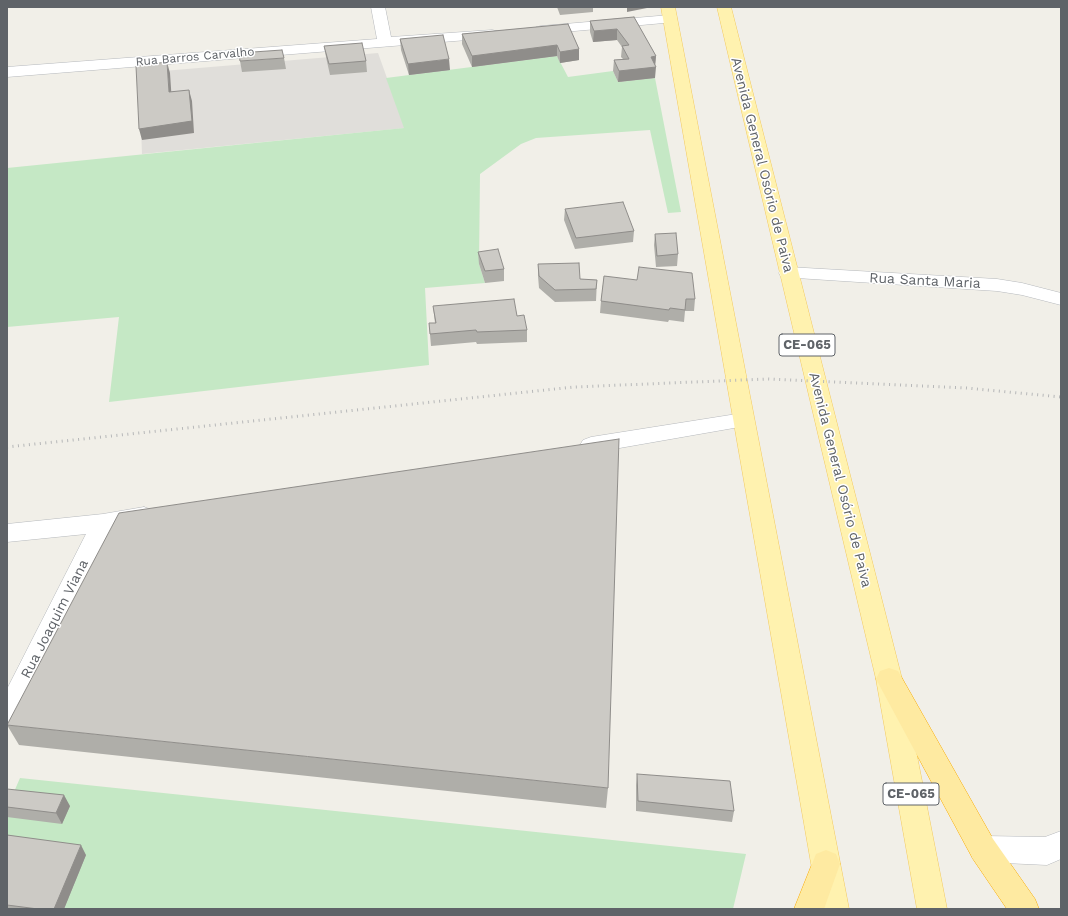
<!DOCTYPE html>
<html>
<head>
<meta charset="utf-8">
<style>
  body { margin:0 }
  #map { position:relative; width:1068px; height:916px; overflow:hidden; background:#f1efe8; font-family:"Work Sans",sans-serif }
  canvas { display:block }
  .frame { position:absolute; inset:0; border:8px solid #5f6368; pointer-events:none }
</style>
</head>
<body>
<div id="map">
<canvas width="1068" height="916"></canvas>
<div class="frame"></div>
</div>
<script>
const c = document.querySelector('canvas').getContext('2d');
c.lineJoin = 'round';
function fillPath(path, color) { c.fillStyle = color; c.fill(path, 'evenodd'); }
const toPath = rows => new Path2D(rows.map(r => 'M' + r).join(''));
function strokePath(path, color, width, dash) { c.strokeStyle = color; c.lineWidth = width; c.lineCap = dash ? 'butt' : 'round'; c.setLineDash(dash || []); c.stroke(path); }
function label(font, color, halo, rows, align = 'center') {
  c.font = font + ' "Work Sans",sans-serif'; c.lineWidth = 3; c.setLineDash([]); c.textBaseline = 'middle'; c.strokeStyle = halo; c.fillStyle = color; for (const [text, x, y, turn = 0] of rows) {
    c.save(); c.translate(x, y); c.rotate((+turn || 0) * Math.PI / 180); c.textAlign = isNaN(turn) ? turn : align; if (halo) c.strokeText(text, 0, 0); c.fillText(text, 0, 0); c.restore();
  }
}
fillPath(toPath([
  [378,53,405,128,142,154,139,73]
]), '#e0deda');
fillPath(toPath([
  [557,56,568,77,613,71,618,82,655,78,681,212,668,213,650,130,536,138,521,144,480,174,479,264,485,283,425,288,429,365,109,402,119,317,7,327,7,168,404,128,386,78],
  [20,778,746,854,733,909,7,909,7,808]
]), '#c5e8c5');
const minor = toPath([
  [371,7,385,7,391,37,492,30,497,31,499,34,497,37,492,38,7,77,7,67,377,39,371,7],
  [670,15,675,16,677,19,675,22,541,34,536,33,534,30,536,27,541,26,670,15],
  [788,267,997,279,1022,283,1061,293,1061,305,1022,295,997,291,781,277,779,273,781,269,788,267],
  [743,413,751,415,754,420,751,425,591,453,583,450,580,445,583,440,591,437,743,413],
  [144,507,152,510,155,516,152,522,111,530,16,723,7,726,7,689,86,534,7,542,7,524,103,514,144,507],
  [1061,831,1061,859,1047,865,983,862,973,859,969,849,973,839,983,836,1045,837,1061,831]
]);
const primary = toPath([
  [661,7,675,7,849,909,819,909,661,7],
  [717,7,731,7,902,679,947,909,917,909,876,679,717,7]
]);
const trunk = toPath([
  [889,668,898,671,993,839,1035,899,1039,909,1007,909,973,859,876,679,880,671,889,668],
  [826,850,836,854,840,864,824,909,794,909,816,854,826,850]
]);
strokePath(minor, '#b5b8bc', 1);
strokePath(primary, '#f2c960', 1);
strokePath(trunk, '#f9ab00', 1);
fillPath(minor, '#fff');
fillPath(primary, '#fff2af');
fillPath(trunk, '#feeaa1');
strokePath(toPath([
  [7,447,574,387,767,379,966,388,1061,397]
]), '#b6b7b8', 3, [1, 4.5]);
fillPath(toPath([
  [557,7,593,7,593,12,560,15],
  [634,17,656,56,655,65,655,78,618,82,613,71,614,60,623,59,621,57,622,47,617,40,593,42,590,32,590,21],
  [568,24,579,49,579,60,560,63,557,56,472,67,462,44,462,34],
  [400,39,450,70,409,75,401,50],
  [324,46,366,61,367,72,330,75,326,57],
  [284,58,286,69,242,72,240,61],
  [565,209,634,231,633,242,575,249,564,220],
  [655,234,678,254,677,266,656,267,654,245],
  [478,252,504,269,504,281,485,283,479,264],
  [538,264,580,279,597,280,596,301,555,302,539,288,538,276],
  [604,276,695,299,694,311,685,311,684,322,669,320,668,322,600,313,601,301],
  [433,306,517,316,527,330,527,342,477,344,476,342,431,346,429,323,435,323],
  [7,725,608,788,606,808,19,745],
  [637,774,734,811,732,822,636,811,636,785],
  [70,806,62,824,7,817,7,807],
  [7,835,86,855,64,909,7,909]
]), '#afaea9');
fillPath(toPath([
  [627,7,648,7,647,8,627,12],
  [617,29,617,40,593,42,594,31],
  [557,45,557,56,472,67,472,56],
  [579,49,579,60,560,63,560,52],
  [656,56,655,67,656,67,655,78,618,82,619,71,651,57],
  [449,59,450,70,409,75,408,64],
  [167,62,170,73,172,103,169,92],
  [189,90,192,101,194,133,142,140,139,129],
  [64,795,70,806,62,824,56,813],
  [81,845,86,855,64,909,54,909]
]), '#8f8d8a');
const building = toPath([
  [634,17,656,56,651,57,656,67,619,71,614,60,629,59,622,46,629,45,617,29,594,31,590,21,634,17],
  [568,24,579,49,560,52,557,45,472,56,462,34,568,24],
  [443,35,449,59,408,64,400,39,443,35],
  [362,43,366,61,329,64,324,46,362,43],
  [282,50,284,58,240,61,239,53,282,50],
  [167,62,169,92,189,90,192,121,139,129,136,66,167,62],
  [623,202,634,231,576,238,565,209,623,202],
  [676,233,678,254,657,256,655,234,676,233],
  [498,249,504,269,485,271,478,252,498,249],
  [579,263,580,279,597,280,596,289,555,290,539,276,538,264,579,263],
  [639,267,692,273,695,299,686,299,685,310,670,308,669,310,601,301,604,276,637,280,639,267],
  [514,299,517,316,524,315,527,330,477,332,476,330,430,334,429,323,436,323,433,306,514,299],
  [619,439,608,788,7,725,119,513,619,439],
  [637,774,730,781,734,811,638,801,637,774],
  [7,789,64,795,56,813,7,807,7,789],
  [7,835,81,845,54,909,38,909,7,905,7,835]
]);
fillPath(building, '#cccac5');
strokePath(building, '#8f8d8a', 1);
label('12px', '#5f6368', '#fff', [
  ["Rua Barros Carvalho",195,57,-5]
]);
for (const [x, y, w] of [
  [807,345,56],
  [911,794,56]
]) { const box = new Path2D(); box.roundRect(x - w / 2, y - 11, w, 22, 3); c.fillStyle = '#fff'; c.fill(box); strokePath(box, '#5f6368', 1); }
label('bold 13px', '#5f6368', null, [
  ["CE-065",807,345],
  ["CE-065",911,794]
]);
label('14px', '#5f6368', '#fff', [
  ["Avenida General Osório de Paiva",762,165,76],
  ["Rua Santa Maria",925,281,3],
  ["Avenida General Osório de Paiva",840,480,76],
  ["Rua Joaquim Viana",55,619,-63]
]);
</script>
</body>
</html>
